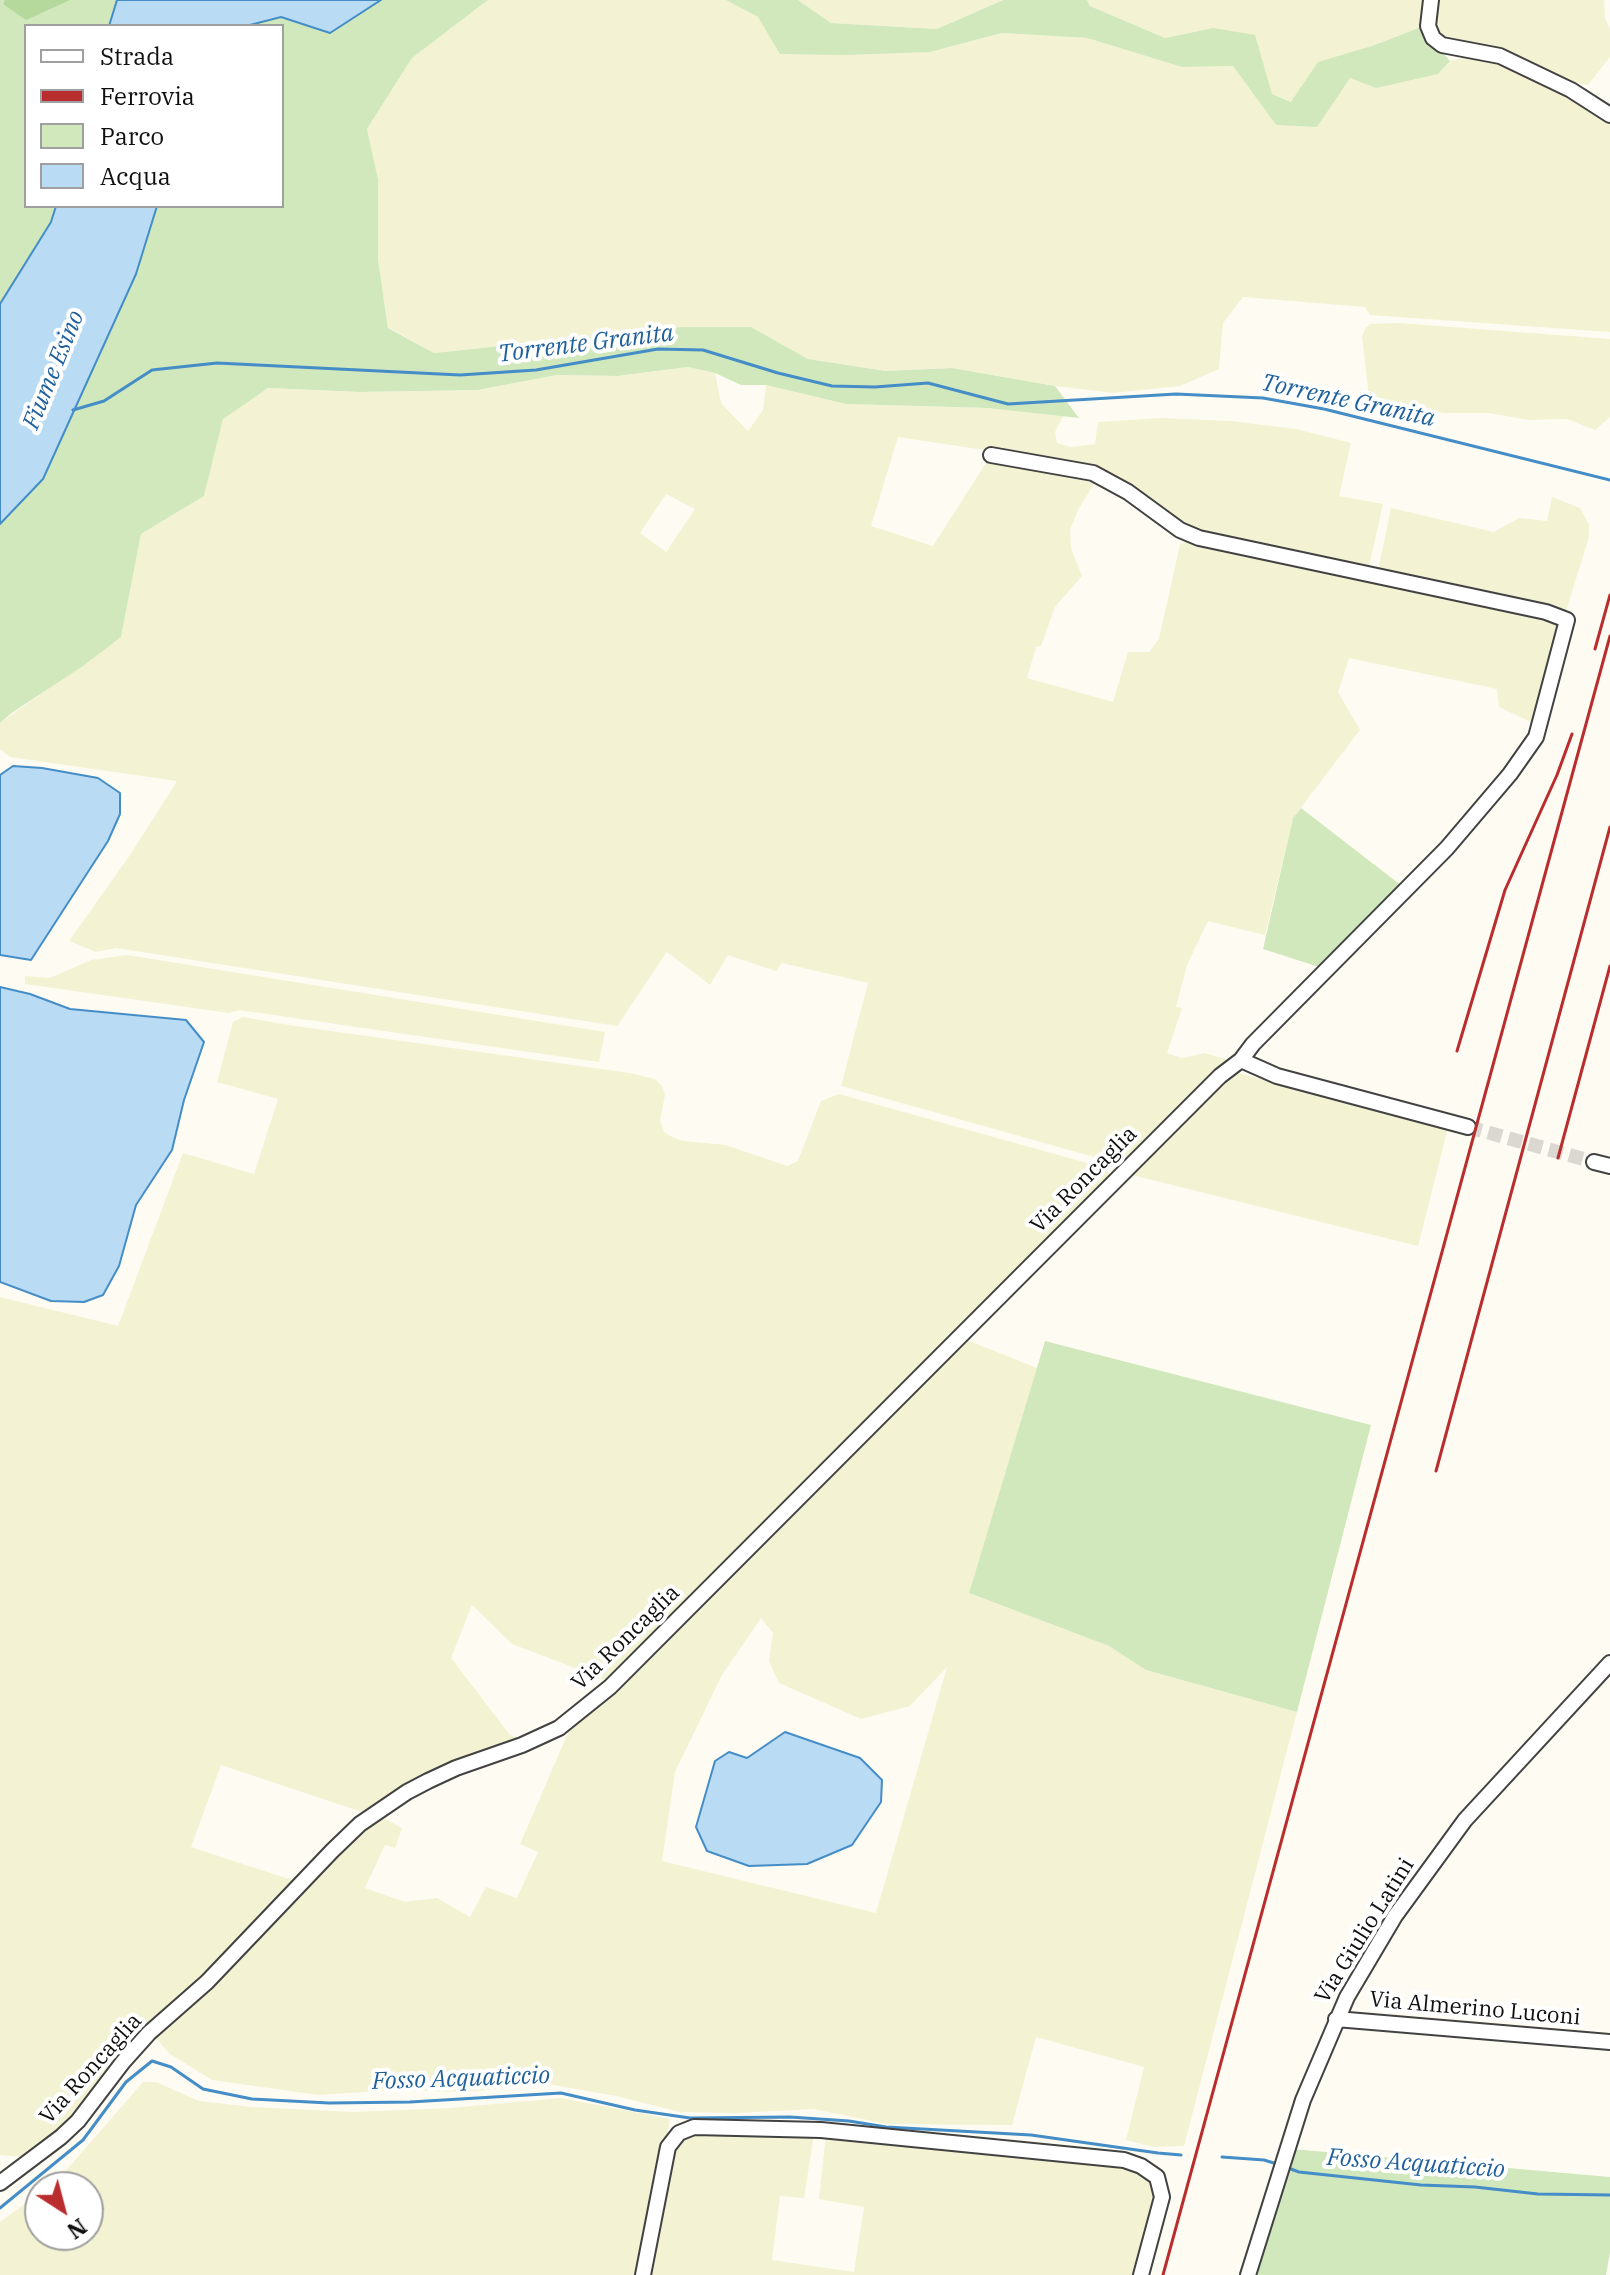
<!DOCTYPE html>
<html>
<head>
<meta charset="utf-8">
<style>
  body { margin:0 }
  #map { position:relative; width:1610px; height:2275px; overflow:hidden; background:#fefcf2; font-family:"IBM Plex Serif",serif }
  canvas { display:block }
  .legend { position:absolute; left:24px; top:24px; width:260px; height:184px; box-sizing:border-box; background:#fff; border:2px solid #9f9f9f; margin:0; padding:10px 14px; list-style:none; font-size:24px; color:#0f0f0f }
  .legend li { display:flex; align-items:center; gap:16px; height:40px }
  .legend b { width:40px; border:2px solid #9f9f9f }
  .north { position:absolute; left:24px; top:2171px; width:80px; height:80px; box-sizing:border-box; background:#fff; border:2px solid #9f9f9f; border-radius:50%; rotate:144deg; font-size:22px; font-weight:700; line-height:32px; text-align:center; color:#0f0f0f }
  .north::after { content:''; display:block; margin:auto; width:28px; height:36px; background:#b92d2e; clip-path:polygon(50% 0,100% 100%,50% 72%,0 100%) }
</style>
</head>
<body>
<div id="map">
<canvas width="1610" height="2275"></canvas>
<ul class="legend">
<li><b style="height:10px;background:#fff"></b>Strada</li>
<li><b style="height:10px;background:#b92d2e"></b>Ferrovia</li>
<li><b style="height:22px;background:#d1e8bd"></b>Parco</li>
<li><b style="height:22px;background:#b9dbf3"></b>Acqua</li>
</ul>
<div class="north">N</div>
</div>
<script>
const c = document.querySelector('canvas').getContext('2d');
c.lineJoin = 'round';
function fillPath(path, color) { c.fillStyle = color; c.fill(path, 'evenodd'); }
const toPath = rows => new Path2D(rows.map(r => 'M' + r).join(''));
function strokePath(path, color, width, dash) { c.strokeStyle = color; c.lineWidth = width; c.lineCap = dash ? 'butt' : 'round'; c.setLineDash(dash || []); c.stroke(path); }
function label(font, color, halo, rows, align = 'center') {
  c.font = font + ' "IBM Plex Serif",serif'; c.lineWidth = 8; c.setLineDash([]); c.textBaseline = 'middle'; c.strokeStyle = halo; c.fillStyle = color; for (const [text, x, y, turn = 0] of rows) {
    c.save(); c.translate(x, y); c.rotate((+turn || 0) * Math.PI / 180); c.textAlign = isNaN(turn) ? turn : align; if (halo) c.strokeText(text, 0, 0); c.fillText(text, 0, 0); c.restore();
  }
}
fillPath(toPath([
  [488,0,726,0,758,17,930,52,1002,33,1087,38,1182,67,1233,66,1276,125,1350,78,1438,74,1450,61,1479,54,1499,59,1610,119,1610,332,1370,315,1365,307,1243,297,1223,323,1219,369,1180,386,1113,393,1055,386,952,368,886,371,808,359,751,327,681,327,434,353,388,327,378,259,378,179,367,129,412,58],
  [798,0,1003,0,937,29,831,23],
  [1087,0,1427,0,1421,27,1372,46,1292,102,1272,94,1213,28,1165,38,1090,6],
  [1435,0,1604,0,1605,18,1610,29,1610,57,1588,85,1559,81,1443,40,1435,31],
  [1399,323,1610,339,1610,417,1595,430,1567,419,1529,420,1489,413,1445,413,1404,408,1369,398,1362,336,1365,329,1370,324],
  [688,367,715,373,721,403,748,431,763,410,766,385,846,404,987,408,1063,416,1055,432,1057,443,1070,447,1095,444,1098,422,1160,418,1231,421,1296,429,1351,443,1339,496,1383,504,1368,571,1189,532,1121,483,1038,458,898,437,871,526,933,546,989,458,1097,479,1078,510,1070,530,1071,548,1082,576,1055,607,1041,646,1036,647,1027,678,1113,702,1128,652,1149,652,1159,639,1180,545,1188,540,1554,620,1559,631,1535,724,1499,707,1497,689,1349,658,1338,692,1360,730,1293,818,1265,935,1208,921,1187,965,1176,1007,1182,1008,1167,1053,1182,1058,1205,1053,1231,1061,1135,1153,1123,1160,1112,1162,841,1086,868,983,782,963,776,971,728,955,710,985,667,952,617,1026,116,948,96,952,69,941,130,855,177,781,10,757,0,749,0,723,121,637,141,534,204,496,223,418,268,388,360,392,478,390,557,375,617,376],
  [666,494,695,509,666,552,640,533],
  [1552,497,1580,508,1589,525,1589,537,1566,611,1378,571,1391,508,1494,532,1519,518,1547,521],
  [127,955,605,1032,599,1062,239,1010,229,1013,25,984,25,976,50,978,91,960],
  [243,1017,295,1026,630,1073,655,1079,662,1086,665,1095,660,1120,664,1132,672,1137,683,1141,726,1145,787,1166,798,1161,821,1101,839,1094,1105,1168,1111,1175,1107,1181,609,1681,512,1644,472,1605,451,1658,510,1735,526,1740,368,1814,221,1765,191,1847,298,1882,74,2120,37,2151,23,2157,0,2155,0,1297,118,1326,183,1153,254,1174,278,1099,217,1082,233,1022],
  [1238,1073,1448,1128,1418,1246,1128,1174,1226,1077],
  [967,1340,1037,1368,969,1593,1109,1646,1146,1670,1297,1712,1184,2146,1153,2147,1126,2140,1144,2067,1036,2037,1012,2125,887,2124,813,2109,737,2113,680,2112,616,2096,548,2084,465,2092,393,2090,319,2095,212,2080,170,2054,153,2035,353,1834,377,1818,385,1819,402,1828,395,1848,385,1845,365,1888,405,1902,437,1898,470,1917,486,1887,517,1898,538,1852,520,1844,571,1726,773,1536],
  [761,1618,773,1633,769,1661,779,1683,861,1719,910,1706,947,1667,876,1913,662,1861,675,1772,722,1675],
  [143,2082,156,2082,199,2101,252,2107,353,2112,450,2108,561,2098,670,2119,641,2275,0,2275,0,2222,40,2193,40,2235,88,2235,88,2187,49,2187,56,2182],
  [691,2132,814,2134,804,2198,780,2196,772,2260,854,2272,864,2207,819,2199,826,2135,1125,2163,1153,2179,1158,2191,1138,2275,646,2275,670,2148]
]), '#f3f2d3');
fillPath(toPath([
  [0,0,117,0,109,26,26,26,26,206,56,206,51,222,0,304],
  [381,0,488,0,412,58,367,129,378,179,378,259,388,328,434,353,681,327,751,327,808,359,886,371,952,368,1055,386,1079,418,987,408,846,404,766,385,741,385,715,373,688,367,617,376,557,375,478,390,360,392,268,388,223,419,204,496,141,534,121,637,83,666,13,712,0,723,0,524,43,478,136,274,157,206,282,206,282,26,246,26,281,17,330,33],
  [726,0,798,0,831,23,937,29,1003,0,1087,0,1090,6,1165,38,1213,28,1255,35,1272,94,1291,102,1318,62,1372,46,1421,27,1450,61,1438,74,1376,88,1350,78,1317,127,1276,125,1233,66,1182,67,1087,38,1002,33,930,52,845,55,780,54,758,17],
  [1301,808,1402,886,1322,968,1263,949,1293,818],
  [1045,1341,1371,1425,1297,1712,1146,1670,1109,1646,969,1593],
  [1292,2149,1610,2177,1610,2252,1606,2275,1255,2275]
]), '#d1e8bd');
fillPath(toPath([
  [5,0,70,0,26,20,3,4]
]), '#b5d89d');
const water = toPath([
  [117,0,381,0,330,33,281,17,246,26,109,26,117,0],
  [56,206,157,206,136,274,43,479,0,524,0,304,51,222,56,206],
  [13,766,42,768,98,778,120,793,120,814,108,841,31,960,0,955,0,775,13,766],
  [0,987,30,994,70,1009,186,1020,204,1042,184,1100,172,1150,136,1205,119,1266,103,1295,84,1302,51,1301,0,1282,0,987],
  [785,1732,860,1758,882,1780,881,1802,852,1845,807,1864,749,1866,707,1851,696,1827,715,1761,729,1752,747,1758,785,1732]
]);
fillPath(water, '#b9dbf3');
strokePath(water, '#448dc7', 2);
strokePath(toPath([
  [73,410,104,401,152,370,217,363,460,375,536,370,658,349,703,350,778,373,832,386,875,387,928,383,1008,404,1176,394,1263,398,1324,409,1610,480],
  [1222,2157,1264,2160,1277,2164],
  [1288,2168,1299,2172,1421,2185,1475,2187,1538,2194,1610,2195],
  [0,2208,83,2140,126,2082,152,2061,171,2067,203,2089,252,2099,329,2103,410,2102,561,2093,635,2110,690,2118,790,2117,849,2121,886,2127,1031,2135,1158,2153,1181,2155]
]), '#448dc7', 3);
strokePath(toPath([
  [1468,1127,1594,1162]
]), '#dad8d0', 14, [14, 7]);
const minor = toPath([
  [1431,0,1428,26,1433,38,1442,45,1500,56,1571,90,1610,115],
  [1241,1060,1277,1076,1468,1127],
  [1594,1162,1610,1166],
  [1336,2019,1610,2042],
  [0,2183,61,2137,78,2121,123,2062,149,2033,207,1982,332,1851,360,1824,407,1792,428,1781,456,1768,522,1745,559,1728,610,1687,1220,1076,1241,1060,1253,1044,1447,848,1510,774,1536,737,1567,620,1546,612,1199,538,1180,530,1128,492,1093,473,991,455],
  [643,2275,668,2147,679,2133,694,2127,821,2130,1124,2160,1141,2166,1157,2177,1162,2197,1141,2275],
  [1248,2275,1303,2100,1347,1997,1395,1916,1465,1820,1610,1663]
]);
strokePath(minor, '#424242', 18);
strokePath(minor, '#fff', 14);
strokePath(toPath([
  [1595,649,1610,595],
  [1457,1051,1505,890,1557,775,1572,734],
  [1558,1158,1610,966],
  [1436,1471,1610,827],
  [1163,2275,1610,636]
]), '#b92d2e', 3);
label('22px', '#0f0f0f', '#fff', [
  ["Via Roncaglia",1084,1180,-45],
  ["Via Roncaglia",626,1638,-44],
  ["Via Giulio Latini",1365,1931,-58],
  ["Via Almerino Luconi",1475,2009,5],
  ["Via Roncaglia",91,2069,-48]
]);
label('italic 24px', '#1e5f9c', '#fff', [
  ["Torrente Granita",586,344,-7],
  ["Fiume Esino",54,370,-68],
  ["Torrente Granita",1348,401,12],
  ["Fosso Acquaticcio",461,2079,-2],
  ["Fosso Acquaticcio",1416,2164,4]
]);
</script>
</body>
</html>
